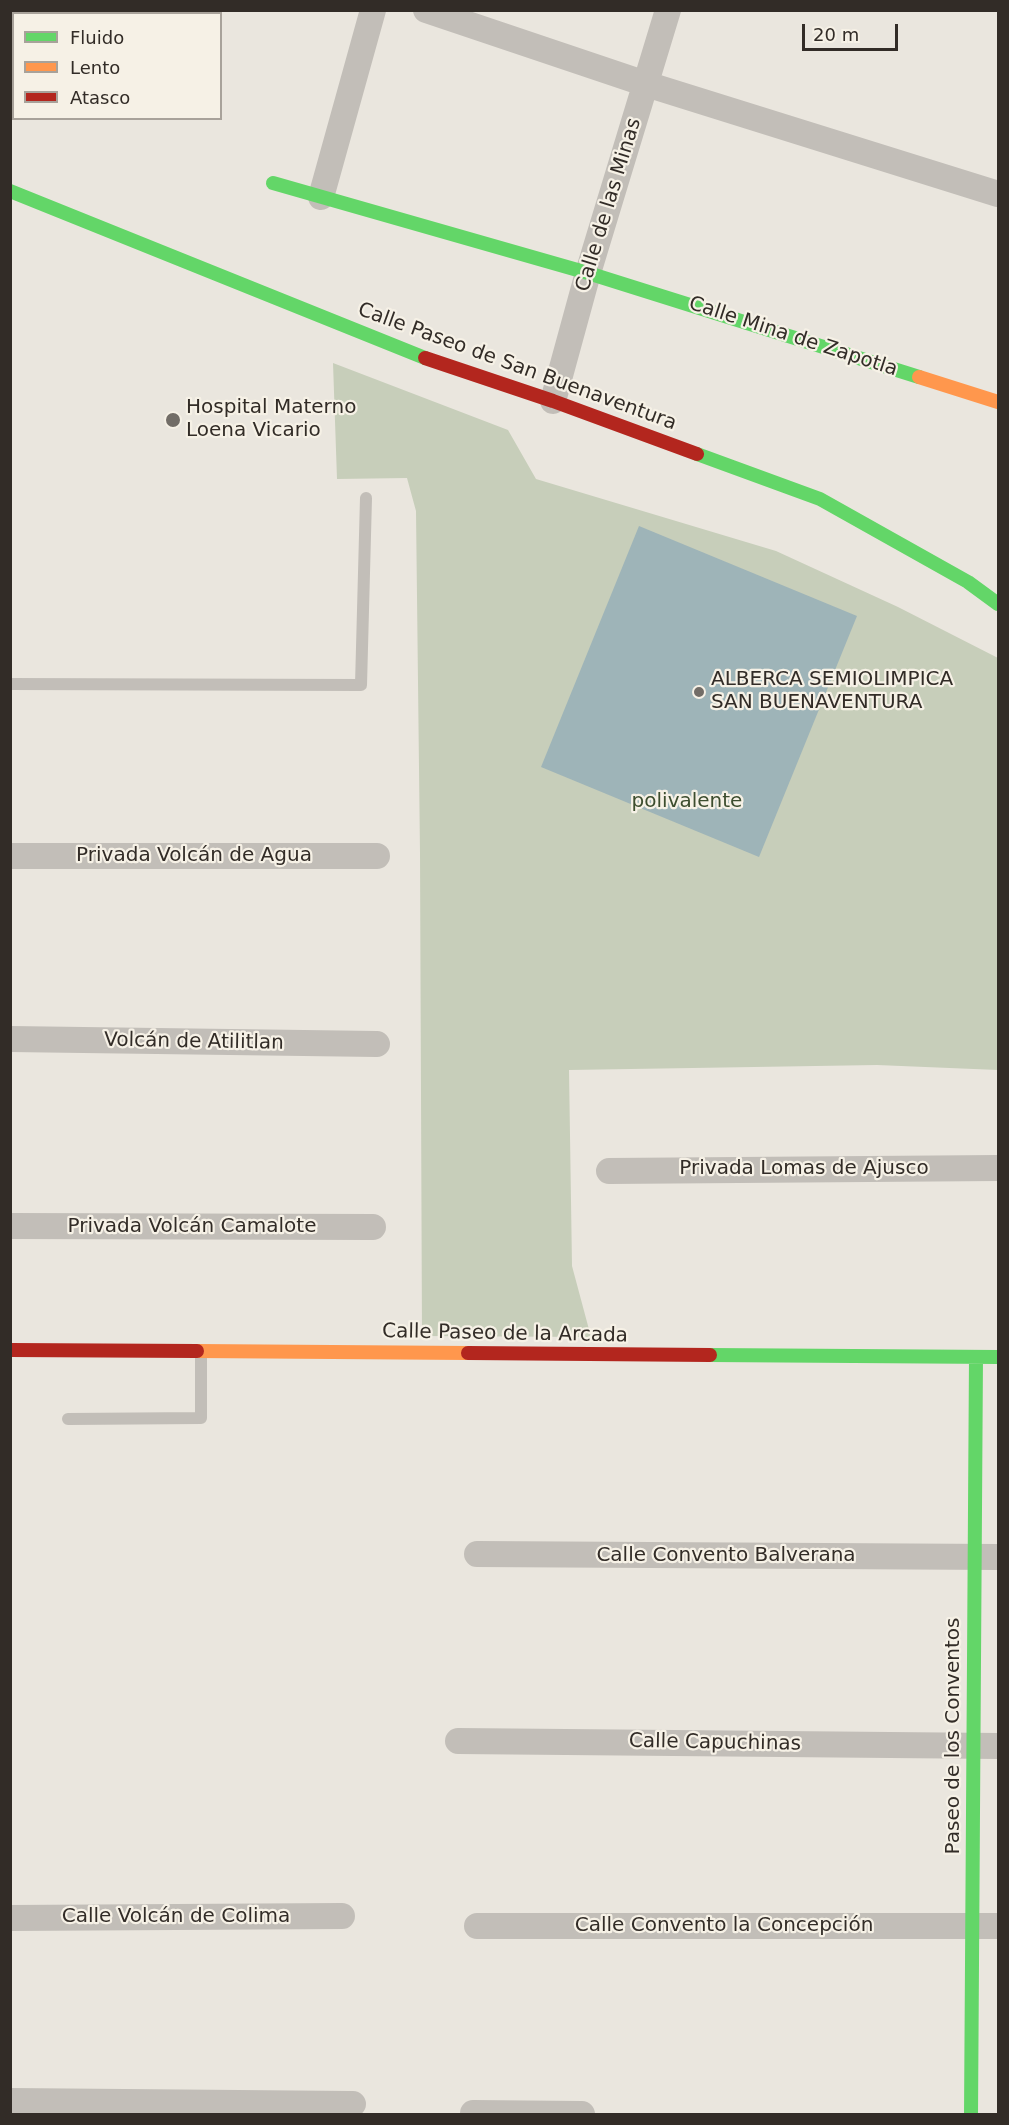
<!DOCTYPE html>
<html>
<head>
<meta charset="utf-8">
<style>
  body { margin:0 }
  #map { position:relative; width:1009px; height:2125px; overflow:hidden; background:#eae6de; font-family:"DejaVu Sans",sans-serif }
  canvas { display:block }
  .frame { position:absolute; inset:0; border:12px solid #322c27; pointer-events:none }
  .legend { position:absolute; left:12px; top:12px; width:210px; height:108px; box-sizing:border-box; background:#f6f1e6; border:2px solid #a8a29a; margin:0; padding:8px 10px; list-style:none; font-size:18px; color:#322c27 }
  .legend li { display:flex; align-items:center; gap:12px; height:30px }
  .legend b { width:30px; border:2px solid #a8a29a }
  .scale { position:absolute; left:802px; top:24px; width:96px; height:27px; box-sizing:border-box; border:3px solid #322c27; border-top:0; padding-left:8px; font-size:18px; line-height:21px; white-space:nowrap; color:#322c27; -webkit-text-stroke:4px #f6f1e6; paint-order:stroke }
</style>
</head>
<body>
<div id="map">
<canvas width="1009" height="2125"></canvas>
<div class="frame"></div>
<ul class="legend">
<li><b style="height:8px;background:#63d668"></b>Fluido</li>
<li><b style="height:8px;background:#ff974d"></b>Lento</li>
<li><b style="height:8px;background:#b3261e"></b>Atasco</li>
</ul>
<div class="scale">20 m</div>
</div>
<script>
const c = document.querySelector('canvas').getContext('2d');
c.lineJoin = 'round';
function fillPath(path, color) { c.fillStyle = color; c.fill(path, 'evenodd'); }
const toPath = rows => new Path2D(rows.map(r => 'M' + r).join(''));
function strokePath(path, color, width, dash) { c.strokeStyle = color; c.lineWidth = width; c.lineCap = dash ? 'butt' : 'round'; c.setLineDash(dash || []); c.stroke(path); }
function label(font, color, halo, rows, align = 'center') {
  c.font = font + ' "DejaVu Sans",sans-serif'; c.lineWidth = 4.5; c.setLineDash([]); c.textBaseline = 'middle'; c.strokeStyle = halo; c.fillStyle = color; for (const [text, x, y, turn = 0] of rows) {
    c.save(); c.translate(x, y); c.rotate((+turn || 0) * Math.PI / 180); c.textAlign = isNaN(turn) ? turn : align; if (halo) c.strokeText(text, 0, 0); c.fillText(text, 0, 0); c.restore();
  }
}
fillPath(toPath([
  [333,363,508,430,536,479,776,551,898,607,998,658,998,1070,877,1065,569,1070,572,1266,591,1337,422,1336,420,853,416,511,407,478,337,479]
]), '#c7ceba');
fillPath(toPath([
  [639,526,857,616,759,857,541,767]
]), '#9eb4b8');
strokePath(toPath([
  [10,684,361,685,366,498],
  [68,1419,201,1418,201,1352]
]), '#c2beb8', 12);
strokePath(toPath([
  [426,10,646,84,998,194],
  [321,197,373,10],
  [553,401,588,273,668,10],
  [10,856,377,856],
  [10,1039,377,1044],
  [609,1171,998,1168],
  [10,1226,373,1227],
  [477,1554,998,1557],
  [458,1741,998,1746],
  [10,1918,342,1916],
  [477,1926,998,1926],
  [10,2101,353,2104],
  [473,2113,582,2114]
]), '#c2beb8', 26);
strokePath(toPath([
  [273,183,588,273,919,377],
  [10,191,425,358],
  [697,454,820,499,968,582,998,604],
  [710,1355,998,1357],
  [971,2114,976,1357]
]), '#63d668', 14);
strokePath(toPath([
  [919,377,998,402],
  [197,1351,468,1353]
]), '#ff974d', 14);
strokePath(toPath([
  [425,358,553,401,697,454],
  [10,1350,197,1351],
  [468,1353,710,1355]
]), '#b3261e', 14);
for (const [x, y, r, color] of [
  [173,420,8,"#726d67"],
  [699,692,6,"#726d67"]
]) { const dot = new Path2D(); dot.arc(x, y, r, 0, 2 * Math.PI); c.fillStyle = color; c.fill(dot); strokePath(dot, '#f6f1e6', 2); }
label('20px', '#322c27', '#f6f1e6', [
  ["Calle de las Minas",609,205,-73],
  ["Calle Mina de Zapotla",793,337,18],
  ["Calle Paseo de San Buenaventura",517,367,20],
  ["Privada Volcán de Agua",194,856],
  ["Volcán de Atilitlan",194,1042,1],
  ["Privada Lomas de Ajusco",804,1169],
  ["Privada Volcán Camalote",192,1227],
  ["Calle Paseo de la Arcada",505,1334,1],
  ["Calle Convento Balverana",726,1556],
  ["Paseo de los Conventos",954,1736,-90],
  ["Calle Capuchinas",715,1743,1],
  ["Calle Volcán de Colima",176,1917],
  ["Calle Convento la Concepción",724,1926]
]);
label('20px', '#322c27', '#f6f1e6', [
  ["Hospital Materno",186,408],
  ["Loena Vicario",186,431],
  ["ALBERCA SEMIOLIMPICA",711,680],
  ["SAN BUENAVENTURA",711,703]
], 'left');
label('20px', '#3c4d2e', '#f6f1e6', [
  ["polivalente",687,802]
]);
</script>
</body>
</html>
